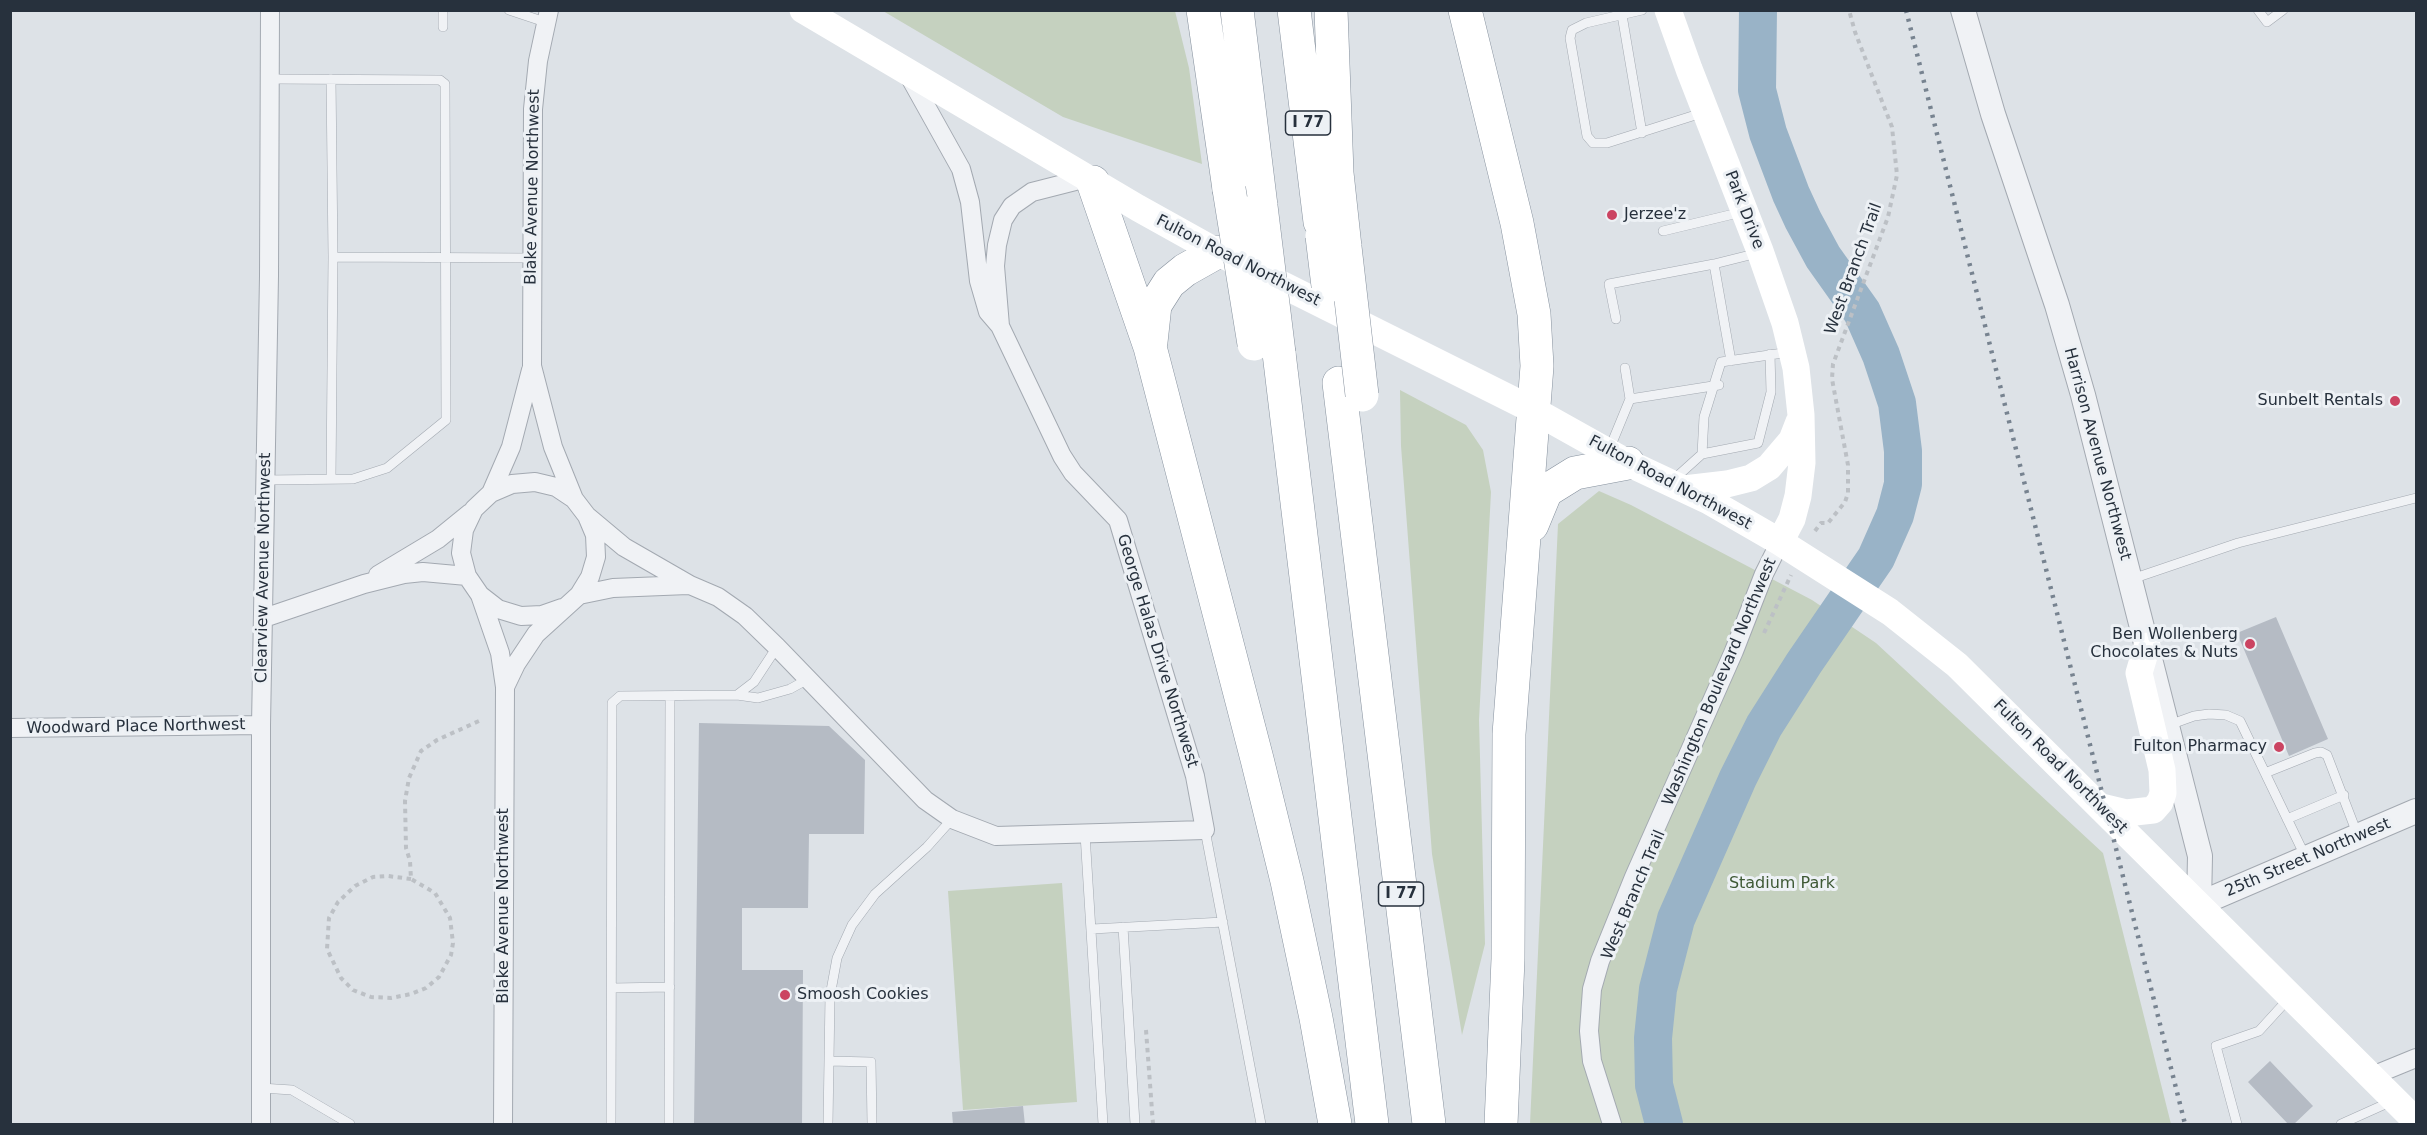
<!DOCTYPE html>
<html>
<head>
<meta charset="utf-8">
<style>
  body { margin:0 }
  #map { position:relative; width:2427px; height:1135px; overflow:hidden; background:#dde2e7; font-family:"DejaVu Sans",sans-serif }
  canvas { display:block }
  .frame { position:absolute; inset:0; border:12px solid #27313d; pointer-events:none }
</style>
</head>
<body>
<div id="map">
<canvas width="2427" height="1135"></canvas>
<div class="frame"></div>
</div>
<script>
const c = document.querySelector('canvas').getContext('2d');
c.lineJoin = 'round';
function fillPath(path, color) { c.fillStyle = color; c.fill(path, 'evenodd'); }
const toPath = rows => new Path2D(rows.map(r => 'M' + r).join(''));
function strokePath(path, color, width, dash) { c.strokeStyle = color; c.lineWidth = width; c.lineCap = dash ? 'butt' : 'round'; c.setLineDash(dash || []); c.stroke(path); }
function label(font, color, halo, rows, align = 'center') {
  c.font = font + ' "DejaVu Sans",sans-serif'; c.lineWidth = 6; c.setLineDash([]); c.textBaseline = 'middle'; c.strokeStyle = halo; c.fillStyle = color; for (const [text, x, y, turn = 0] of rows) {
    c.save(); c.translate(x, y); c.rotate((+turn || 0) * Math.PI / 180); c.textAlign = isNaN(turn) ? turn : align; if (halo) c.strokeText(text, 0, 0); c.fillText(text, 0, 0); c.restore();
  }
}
fillPath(toPath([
  [883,11,1175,11,1189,68,1202,164,1063,117],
  [1400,390,1466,425,1483,450,1491,492,1479,720,1485,944,1462,1035,1432,854,1401,446],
  [1599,491,1631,505,1812,600,1876,643,2103,853,2171,1124,1530,1124,1558,524],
  [1062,883,1077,1102,963,1110,948,891]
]), '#c5d1bf');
strokePath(toPath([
  [1664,1124,1654,1085,1653,1038,1658,989,1676,919,1738,778,1764,726,1804,663,1876,558,1895,515,1903,484,1903,451,1897,403,1881,355,1862,312,1823,257,1803,220,1791,194,1768,133,1757,90,1758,10]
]), '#99b3c7', 38);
fillPath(toPath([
  [2276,617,2328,739,2289,756,2237,633],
  [699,723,829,726,865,760,864,834,809,834,808,908,742,908,742,970,803,970,802,1125,694,1125],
  [2270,1061,2313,1106,2293,1125,2289,1125,2248,1082],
  [1023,1106,1025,1125,953,1125,952,1112]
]), '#b5bbc4');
const service = toPath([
  [443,10,443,27],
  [509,10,545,22],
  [1642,10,1586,23,1572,30,1570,38,1587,136,1593,143,1607,143,1705,112],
  [2258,10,2267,22,2283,10],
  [1622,15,1642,133],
  [1663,231,1742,212],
  [333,257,532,258],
  [1616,319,1609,284,1714,264],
  [1731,361,1714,264,1758,253],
  [1625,368,1630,399],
  [1609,450,1630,399,1719,385],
  [1702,454,1758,443,1771,392,1770,354],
  [331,479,333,257,331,79],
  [266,480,353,479,387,468,446,420,445,84,440,80,270,79],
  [1672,481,1702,454,1704,417,1721,362,1790,352],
  [2132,579,2238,543,2416,498],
  [737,695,754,682,777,647],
  [2169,725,2194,716,2209,714,2226,715,2240,721,2306,858],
  [2265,773,2315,753,2321,752,2327,755,2358,836],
  [2287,819,2344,795],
  [1205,830,1261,1124],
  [1085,834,1103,1124],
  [1123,927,1135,1124],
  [1092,929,1223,922],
  [612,988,670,987],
  [829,1061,871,1062,872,1124],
  [261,1088,292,1090,350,1124],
  [611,1124,612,703,620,696,737,695,758,698,790,689,808,679],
  [669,1124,670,696],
  [828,1124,830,996,837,958,852,925,875,894,927,847,952,819],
  [2237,1124,2216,1046,2259,1031,2290,997],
  [2341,1124,2390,1102]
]);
const minor = toPath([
  [549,10,538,61,533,109,532,366,553,447,574,499],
  [1000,326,995,266,997,245,1003,220,1012,206,1032,192,1087,178],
  [491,493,511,447,531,370],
  [587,516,624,547,690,585,718,597,745,616,777,647,925,800,952,819,996,836,1205,830,1195,776,1118,520,1073,473,1062,456,1000,326,988,312,979,281,970,202,961,169,908,74],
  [378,575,438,539,470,513],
  [480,595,500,653,505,687,503,1124],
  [579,595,613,588,688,585],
  [264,618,364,584,404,574,423,572,467,576],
  [505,687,516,664,536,634,579,595,590,577,596,557,595,535,587,516,574,499,556,487,535,482,512,484,491,493,474,509,464,530,461,553,467,576,480,595,498,609,521,616,542,615,562,608],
  [10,728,261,725],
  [2372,1076,2416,1058],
  [261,1124,261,725,269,276,270,10],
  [1612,1124,1592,1061,1589,1031,1592,989,1600,961,1634,877,1734,651,1764,574,1780,542]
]);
const tertiary = toPath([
  [1963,10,1993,114,2057,305,2083,395,2200,856,2199,904,2416,811]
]);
const motorway = toPath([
  [1203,10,1229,189],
  [1237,10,1261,206],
  [1294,10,1320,222],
  [1331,10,1337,173,1345,247],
  [1465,10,1517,223,1534,314,1537,366,1509,734,1508,959,1501,1124],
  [1093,182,1150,347,1257,759,1287,881,1316,1018,1335,1124],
  [1151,342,1155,305,1169,283,1185,270,1217,252],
  [1279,353,1372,1124],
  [1339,383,1429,1124],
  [1532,525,1546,491,1575,473,1628,463]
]);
strokePath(service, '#a3a9b1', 10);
strokePath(minor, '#a3a9b1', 20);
strokePath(tertiary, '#a3a9b1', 26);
strokePath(motorway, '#85909d', 34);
strokePath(toPath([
  [1815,531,1821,523,1828,523,1845,502,1848,493,1848,465,1832,379,1833,364,1888,217,1897,175,1892,127,1855,32,1849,10],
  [1764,633,1791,575],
  [411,879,388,876,373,877,355,886,338,902,329,918,327,949,341,978,353,990,371,997,391,998,411,994,426,988,439,977,451,955,453,943,450,918,435,893,411,879,410,861,406,848,405,801,409,778,421,751,437,740,479,721],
  [1146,1030,1153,1124]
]), '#bcc0c5', 4, [4.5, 4.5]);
strokePath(service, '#f0f2f5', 9);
strokePath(minor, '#f0f2f5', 18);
strokePath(tertiary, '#f0f2f5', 24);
strokePath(toPath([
  [803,10,1138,208,1217,252,1535,411,1628,463,1709,501,1780,542,1890,612,1957,665,2416,1121],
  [1668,10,1689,69,1760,251,1785,323,1796,368,1801,415,1802,463,1798,496,1792,519,1780,542],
  [1684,489,1727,484,1751,478,1769,467,1792,440,1799,422],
  [2101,807,2126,813,2153,810,2160,802,2163,793,2162,770,2139,673,2147,646]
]), '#fff', 27);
strokePath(motorway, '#fff', 33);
strokePath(toPath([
  [1906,10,2185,1124]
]), '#778390', 4.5, [3, 6]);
const motorwayBridge = toPath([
  [1229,189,1254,344],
  [1261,206,1279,353],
  [1322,236,1328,286],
  [1345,247,1362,395]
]);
strokePath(motorwayBridge, '#85909d', 34, []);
strokePath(motorwayBridge, '#fff', 33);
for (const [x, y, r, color] of [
  [1612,215,6,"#cb4462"],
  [2395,401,6,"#cb4462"],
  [2250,644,6,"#cb4462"],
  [2279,747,6,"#cb4462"],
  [785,995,6,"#cb4462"]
]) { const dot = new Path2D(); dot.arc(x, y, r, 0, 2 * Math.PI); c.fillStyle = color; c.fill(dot); strokePath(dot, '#edf1f5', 2); }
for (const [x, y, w] of [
  [1308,123,45],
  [1401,894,45]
]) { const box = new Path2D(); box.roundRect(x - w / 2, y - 12, w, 24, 4.5); c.fillStyle = '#edf1f5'; c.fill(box); strokePath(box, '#27313d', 1.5); }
label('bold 15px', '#27313d', null, [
  ["I 77",1308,123],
  ["I 77",1401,894]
]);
label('16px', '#27313d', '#edf1f5', [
  ["Blake Avenue Northwest",533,187,-89],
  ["Park Drive",1744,210,69],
  ["Fulton Road Northwest",1238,261,27],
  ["West Branch Trail",1854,269,-70],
  ["Harrison Avenue Northwest",2097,454,75],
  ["Fulton Road Northwest",1670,483,28],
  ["Clearview Avenue Northwest",264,568,-89],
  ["George Halas Drive Northwest",1157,651,73],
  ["Washington Boulevard Northwest",1720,682,-67],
  ["Woodward Place Northwest",136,727,-1],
  ["Fulton Road Northwest",2060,767,45],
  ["25th Street Northwest",2308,858,-23],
  ["West Branch Trail",1634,895,-67],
  ["Blake Avenue Northwest",504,906,-90]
]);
label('16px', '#27313d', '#edf1f5', [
  ["Jerzee'z",1624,215,"left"],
  ["Sunbelt Rentals",2383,401],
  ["Ben Wollenberg",2238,635],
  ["Chocolates & Nuts",2238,653],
  ["Fulton Pharmacy",2267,747],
  ["Smoosh Cookies",797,995,"left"]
], 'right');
label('16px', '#3e5935', '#edf1f5', [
  ["Stadium Park",1782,884]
]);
</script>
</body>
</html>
